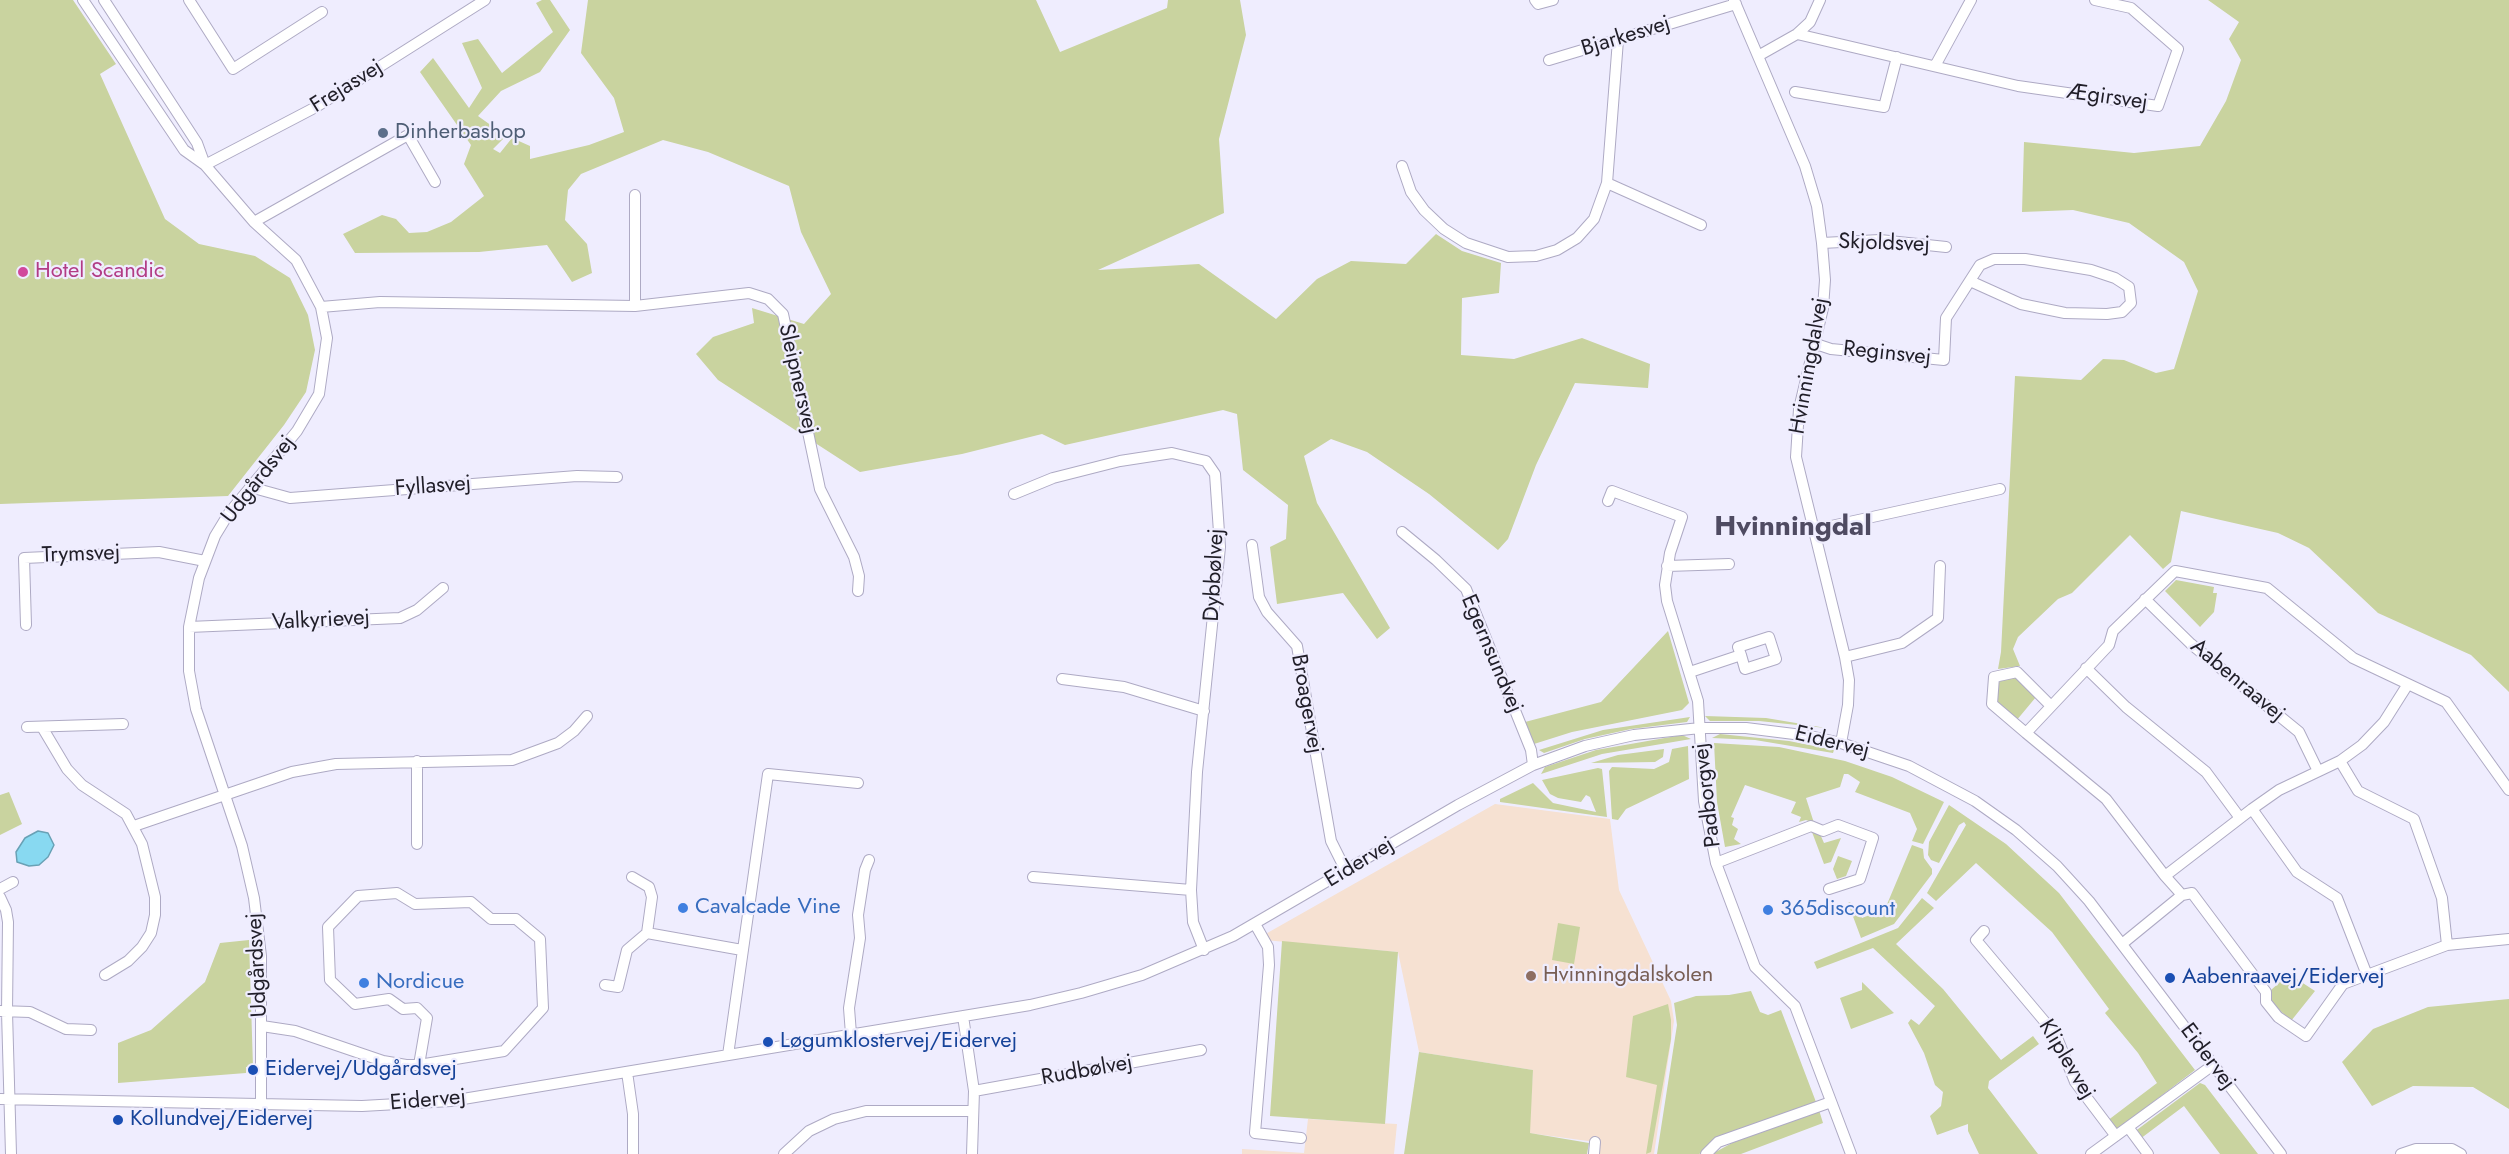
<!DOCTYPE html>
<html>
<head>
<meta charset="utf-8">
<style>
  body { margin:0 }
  canvas { display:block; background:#efedfe }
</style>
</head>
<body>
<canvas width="2509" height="1154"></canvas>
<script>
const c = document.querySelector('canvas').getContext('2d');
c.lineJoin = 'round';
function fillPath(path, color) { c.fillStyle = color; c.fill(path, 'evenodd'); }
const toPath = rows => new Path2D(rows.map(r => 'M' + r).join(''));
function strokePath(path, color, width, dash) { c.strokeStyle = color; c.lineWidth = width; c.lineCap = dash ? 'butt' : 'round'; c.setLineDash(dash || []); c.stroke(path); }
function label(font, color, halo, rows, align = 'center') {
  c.font = font + ' Jost,sans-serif'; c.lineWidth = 4.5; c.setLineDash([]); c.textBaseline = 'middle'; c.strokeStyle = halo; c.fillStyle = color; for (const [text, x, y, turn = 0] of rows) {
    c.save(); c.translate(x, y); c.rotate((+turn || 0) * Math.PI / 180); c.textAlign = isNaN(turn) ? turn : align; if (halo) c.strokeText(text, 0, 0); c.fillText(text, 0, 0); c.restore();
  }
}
fillPath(toPath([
  [1495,804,1610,819,1619,890,1671,1001,1674,1021,1654,1154,1594,1154,1595,1142,1529,1133,1533,1070,1419,1052,1398,952,1264,940,1262,936],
  [1308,1119,1397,1124,1394,1154,1242,1154,1242,1149,1304,1153]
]), '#f6e1d2');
fillPath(toPath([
  [0,0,73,0,116,64,100,74,165,219,199,244,255,256,290,278,308,315,315,350,306,392,284,425,228,496,0,504],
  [542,0,550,0,570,30,540,72,501,91,478,116,506,136,493,149,500,153,512,138,530,146,530,159,589,145,624,132,614,98,581,53,588,0,1036,0,1060,52,1167,8,1168,0,1240,0,1246,35,1219,139,1224,213,1098,270,1199,264,1276,319,1317,279,1351,261,1406,264,1436,234,1462,251,1501,263,1499,293,1462,298,1461,355,1514,359,1582,338,1650,364,1648,388,1575,383,1536,465,1508,539,1498,550,1429,494,1367,452,1331,439,1304,456,1317,503,1390,628,1377,639,1343,593,1277,604,1270,547,1286,539,1288,505,1243,470,1237,414,1223,410,1065,445,1042,434,962,454,860,472,718,380,696,354,713,337,754,323,752,308,804,324,831,294,801,232,789,186,708,152,663,140,581,174,568,190,565,220,587,244,592,273,572,282,547,245,479,252,355,253,343,234,382,215,396,219,409,233,427,232,451,222,484,196,464,164,471,145,420,72,433,58,469,108,482,88,462,43,478,39,502,73,553,32,536,3],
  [2208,0,2509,0,2509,692,2471,655,2378,613,2309,548,2278,533,2181,511,2171,562,2163,569,2130,535,2072,593,2058,599,2018,637,2013,649,2020,666,1998,669,2001,652,2015,376,2081,380,2103,359,2124,360,2156,373,2174,369,2198,291,2184,262,2129,223,2073,210,2022,212,2024,142,2134,153,2200,146,2226,101,2241,60,2229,39,2239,22],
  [2176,580,2214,587,2213,593,2217,593,2214,612,2200,627,2165,591],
  [1668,631,1689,703,1682,710,1572,732,1534,744,1525,722,1601,702],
  [2015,677,2036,697,2016,721,1996,703,1998,684,2001,680],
  [1705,716,1766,718,1826,728,1759,721,1710,721],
  [1690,717,1687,722,1631,729,1585,739,1544,753,1539,750,1603,730],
  [1720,734,1789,741,1834,750,1833,753,1755,740,1712,738],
  [1682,735,1691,739,1602,754,1541,774,1545,767,1596,750],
  [1714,743,1779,747,1845,761,1892,777,1944,802,1923,844,1912,841,1917,829,1910,813,1855,792,1860,782,1848,774,1844,774,1840,787,1806,798,1814,823,1806,820,1799,822,1801,817,1791,813,1796,802,1745,785,1731,817,1734,818,1732,825,1738,829,1734,839,1741,844,1725,847,1717,802],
  [1688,746,1689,779,1626,809,1618,820,1612,819,1609,771,1612,767,1654,769,1669,762,1672,749],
  [1664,749,1663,757,1655,762,1591,763,1618,755],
  [1598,768,1602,769,1607,817,1500,802,1500,799,1533,783,1553,803,1596,812,1590,797,1586,795,1581,802,1558,798,1550,794,1542,780],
  [9,792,22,824,0,835,0,795],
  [1949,805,2006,844,2059,893,2195,1070,2119,1128,2115,1128,2107,1121,2157,1083,2138,1053,2105,1013,2109,1009,2052,932,1976,863,1936,901,1927,893,1966,825,1964,822,1959,825,1939,863,1931,860,1928,855,1929,842],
  [1812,832,1820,834,1824,843,1841,838,1831,862,1824,864],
  [1912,845,1923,849,1924,858,1932,869,1932,874,1894,924,1861,938,1848,903,1850,902,1855,911,1858,910,1862,918,1885,909],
  [1838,856,1852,861,1846,876,1837,879,1833,869],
  [1922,898,1934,908,1896,944,1943,989,2001,1060,2033,1036,2039,1044,1989,1081,1988,1088,2038,1154,1979,1154,1968,1131,1968,1124,1937,1135,1930,1116,1941,1106,1943,1092,1935,1085,1924,1053,1908,1023,1911,1019,1919,1025,1935,1006,1873,948,1817,969,1814,962,1898,928],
  [1558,923,1580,927,1574,964,1552,960],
  [249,940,253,1067,246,1067,246,1073,118,1083,118,1043,151,1030,205,982,220,943],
  [1282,941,1398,952,1385,1124,1270,1116],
  [2289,974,2315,991,2291,1021,2269,1000,2271,990],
  [1862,982,1894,1013,1851,1029,1840,998,1862,990],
  [1751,991,1760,1012,1768,1015,1781,1010,1816,1102,1699,1154,1657,1154,1677,1025,1674,1003,1696,996,1729,995],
  [2509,999,2509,1109,2473,1087,2413,1086,2372,1106,2342,1062,2373,1029,2428,1007],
  [1668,1004,1671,1020,1671,1039,1651,1152,1646,1154,1657,1085,1626,1077,1633,1016],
  [1419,1052,1533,1070,1530,1133,1589,1143,1587,1154,1404,1154],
  [2200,1083,2205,1085,2258,1154,2220,1154,2184,1106,2140,1139,2134,1132],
  [1819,1110,1823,1123,1741,1154,1712,1154,1732,1143]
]), '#c9d39f');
const water = toPath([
  [38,831,48,833,54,845,48,857,39,865,29,866,17,862,16,852,25,838,38,831]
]);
fillPath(water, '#88d9f1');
strokePath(water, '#69a1b5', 1.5);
const minor = toPath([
  [83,0,184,150,205,165,254,222,296,260,321,307,327,338,319,394,297,431,229,513,215,536,199,578,189,627,189,671,196,709,242,846,254,898,261,956,261,1105],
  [104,0,197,143,205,165],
  [189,0,233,69,322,12],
  [1535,0,1538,4,1553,0],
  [1734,0,1805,166,1817,206,1822,243,1825,280,1823,308,1799,409,1796,457,1845,657,1849,680,1848,705,1841,743],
  [1797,34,2018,86,2158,106,2178,49,2131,8,2095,0],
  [1758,56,1797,34,1810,22,1820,0],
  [1549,60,1736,4],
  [1935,66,1971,0],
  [1795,92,1884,107,1897,57],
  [205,165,316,107,485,0],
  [1402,166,1411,192,1424,210,1444,229,1466,243,1508,257,1536,256,1557,250,1577,238,1594,219,1607,183,1618,40],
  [1607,183,1701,225],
  [254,222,408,135,435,182],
  [1822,243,1880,240,1946,247],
  [635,306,635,195],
  [321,307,380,302,635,306,749,293,768,299,783,314,820,489,854,557,859,576,858,591],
  [1816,344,1831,349,1944,360,1946,318,1980,265,1994,259,2025,259,2091,270,2115,278,2129,287,2131,303,2122,312,2107,314,2065,313,2021,304,1970,281],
  [250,487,290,498,577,476,617,477],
  [1014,494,1053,478,1120,461,1172,453,1206,461,1215,474,1220,547,1197,772,1191,890,1193,922,1204,950],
  [1608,501,1612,491,1682,517,1670,553,1665,585,1667,601,1698,701,1704,801,1716,863,1755,967,1795,1006,1851,1154],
  [1813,530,2000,489],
  [1402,532,1436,560,1466,589,1531,750,1533,765],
  [1252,545,1259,597,1267,612,1297,646,1331,841,1346,871],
  [1667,566,1729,564],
  [2145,599,2191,644,2299,732,2318,771],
  [26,625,24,558,159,552,205,561],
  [189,627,400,618,417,610,443,588],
  [1845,657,1902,643,1938,618,1940,566],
  [2086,668,2126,707,2206,772,2240,818],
  [1690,672,1741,655,1745,669,1776,659,1769,637,1738,647,1741,655],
  [1062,679,1124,687,1204,711],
  [27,727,123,724],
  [42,727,67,769,82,785,126,814,142,844,155,897,155,915,151,933,142,947,128,961,105,975],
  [2026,733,1992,704,1994,677,2017,672,2050,705],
  [417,761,417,844],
  [2340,761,2358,791,2414,819,2442,898,2447,945],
  [2509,790,2446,702,2353,658,2267,588,2175,571,2113,631,2109,645,2026,733,2106,799,2165,876,2182,895,2192,893,2266,992,2266,1002,2278,1017,2306,1036,2343,984,2447,945,2509,939],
  [2252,809,2297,872,2337,898,2367,975],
  [134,826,292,772,336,764,512,760,558,743,574,731,587,716],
  [1716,863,1811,826,1823,831,1838,825,1873,838,1860,879,1829,889],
  [2165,876,2252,809,2279,790,2340,761,2362,745,2384,722,2408,684],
  [632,877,649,887,652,897,647,933],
  [1033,877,1191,890],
  [0,889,13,882],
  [0,897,6,910,8,922,7,1012,11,1154],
  [1255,924,1268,947,1269,965,1255,1133,1301,1138],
  [1984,931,1976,940,2056,1035,2075,1082,2115,1135],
  [2122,944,2182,895],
  [605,985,618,987,627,950,647,933,742,950],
  [0,1011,30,1012,66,1029,91,1030],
  [963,1016,974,1091,972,1154],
  [262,1026,295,1031,383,1061,406,1065,419,1065,504,1051,543,1008,540,939,516,919,491,919,471,902,415,904,397,893,358,896,328,927,330,980,355,1004,389,999,403,1009,417,1008,427,1018,419,1065],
  [851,1034,849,1008,860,938,858,915,865,870,869,860],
  [728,1055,768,774,858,783],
  [627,1072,633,1114,633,1154],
  [974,1091,1201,1050],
  [0,1099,362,1106,451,1101,1030,1005,1081,993,1142,975,1233,936,1458,805,1533,765,1585,746,1634,735,1700,728,1746,728,1810,736,1841,743,1909,766,1975,801,2016,830,2057,866,2089,901,2281,1154],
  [2128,1127,2148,1154],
  [784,1154,809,1131,834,1119,866,1111,973,1111],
  [1594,1154,1595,1142],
  [1706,1154,1718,1142,1831,1102],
  [2091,1154,2213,1065],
  [2401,1154,2416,1149,2452,1149,2461,1154]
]);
strokePath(minor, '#aeaac4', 12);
strokePath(minor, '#fff', 10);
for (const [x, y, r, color] of [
  [383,133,6,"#5c6f8a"],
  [23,272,6,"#d1479c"],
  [683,908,6,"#3f7fe0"],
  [1768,910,6,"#3f7fe0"],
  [1531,976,6,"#8d6e63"],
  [2170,978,6,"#1a4fb4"],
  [364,983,6,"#3f7fe0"],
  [768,1042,6,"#1a4fb4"],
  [253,1070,6,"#1a4fb4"],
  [118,1120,6,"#1a4fb4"]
]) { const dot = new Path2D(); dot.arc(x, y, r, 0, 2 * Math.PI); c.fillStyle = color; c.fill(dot); strokePath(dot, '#efedfe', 2); }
label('22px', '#201e28', '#efedfe', [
  ["Bjarkesvej",1626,37,-17],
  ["Frejasvej",347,87,-32],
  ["Ægirsvej",2107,98,8],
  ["Skjoldsvej",1884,244,2],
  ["Reginsvej",1887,354,6],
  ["Hvinningdalvej",1810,366,-80],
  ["Sleipnersvej",797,379,77],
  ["Udgårdsvej",259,480,-52],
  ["Fyllasvej",433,487,-4],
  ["Trymsvej",81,555,-2],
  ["Dybbølvej",1215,575,-87],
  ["Valkyrievej",321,621,-3],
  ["Egernsundvej",1491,654,67],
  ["Aabenraavej",2237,681,40],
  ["Broagervej",1306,704,80],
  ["Eidervej",1832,743,14],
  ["Padborgvej",1708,795,-97],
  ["Eidervej",1360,863,-31],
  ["Udgårdsvej",258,965,-93],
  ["Eidervej",2207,1057,53],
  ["Kliplevvej",2066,1060,59],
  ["Rudbølvej",1087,1071,-10],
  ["Eidervej",428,1101,-5]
]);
label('22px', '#4e5e75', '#efedfe', [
  ["Dinherbashop",395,133]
], 'left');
label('22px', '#b23c85', '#efedfe', [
  ["Hotel Scandic",35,272]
], 'left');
label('22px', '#366cbe', '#efedfe', [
  ["Cavalcade Vine",695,908],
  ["365discount",1780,910],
  ["Nordicue",376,983]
], 'left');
label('22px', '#785e54', '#efedfe', [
  ["Hvinningdalskolen",1543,976]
], 'left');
label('22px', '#164399', '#efedfe', [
  ["Aabenraavej/Eidervej",2182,978],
  ["Løgumklostervej/Eidervej",780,1042],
  ["Eidervej/Udgårdsvej",265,1070],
  ["Kollundvej/Eidervej",130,1120]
], 'left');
label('bold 28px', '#4f4b62', '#efedfe', [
  ["Hvinningdal",1793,528]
]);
</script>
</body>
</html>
